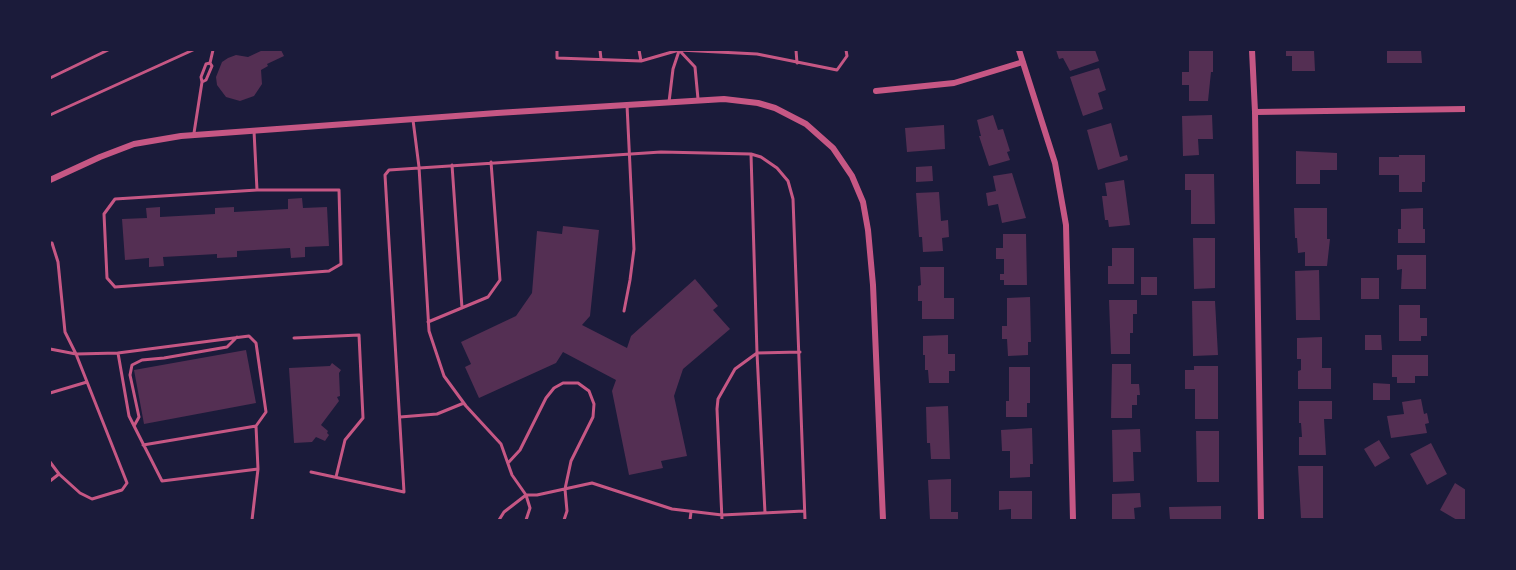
<!DOCTYPE html>
<html>
<head>
<meta charset="utf-8">
<style>
  body { margin:0 }
  #map { position:relative; width:1516px; height:570px; overflow:hidden; background:#1b1b3a; font-family:Helvetica,sans-serif }
  canvas { display:block }
  .frame { position:absolute; inset:0; border:51px solid #1b1b3a; pointer-events:none }
</style>
</head>
<body>
<div id="map">
<canvas width="1516" height="570"></canvas>
<div class="frame"></div>
</div>
<script>
const c = document.querySelector('canvas').getContext('2d');
c.lineJoin = 'round';
function fillPath(path, color) { c.fillStyle = color; c.fill(path, 'evenodd'); }
const toPath = rows => new Path2D(rows.map(r => 'M' + r).join(''));
function strokePath(path, color, width, dash) { c.strokeStyle = color; c.lineWidth = width; c.lineCap = dash ? 'butt' : 'round'; c.setLineDash(dash || []); c.stroke(path); }
fillPath(toPath([
  [263,50,281,50,284,56,267,64,268,66,261,70,262,84,254,96,240,101,226,97,217,85,216,77,222,62,228,58,236,55,248,57],
  [1056,50,1095,50,1099,61,1070,71,1063,58,1059,59],
  [1286,50,1314,50,1315,71,1292,71,1292,56,1286,56],
  [1387,50,1421,50,1422,63,1387,63],
  [1189,51,1213,51,1213,72,1211,72,1208,101,1189,101,1189,85,1182,85,1182,72,1189,72],
  [1099,68,1106,90,1098,93,1103,109,1083,116,1070,77],
  [993,115,998,130,1003,129,1010,151,1007,152,1010,160,989,166,979,136,981,136,977,120],
  [1212,115,1213,139,1198,139,1199,155,1183,156,1182,116],
  [1111,123,1120,157,1127,155,1128,160,1098,170,1087,130],
  [944,125,945,149,907,152,905,128],
  [1296,151,1337,153,1337,170,1320,170,1320,184,1296,184],
  [1399,155,1425,155,1425,182,1422,182,1422,192,1399,192,1399,175,1379,175,1379,157,1399,157],
  [932,166,933,181,916,182,916,167],
  [1012,173,1026,218,1002,223,998,204,988,206,986,193,996,191,993,176],
  [1185,174,1214,174,1215,224,1191,224,1191,190,1185,190],
  [1124,180,1130,225,1109,227,1108,220,1105,220,1102,196,1107,196,1105,183],
  [939,192,941,221,948,220,949,237,942,238,943,251,923,252,922,237,919,237,916,193],
  [302,198,303,208,327,207,329,246,305,247,305,257,291,258,290,248,237,251,237,257,217,258,217,254,163,257,164,266,149,267,149,258,125,260,122,219,147,218,146,208,160,207,160,217,215,214,215,208,234,207,234,212,288,209,288,199],
  [1294,208,1327,208,1327,239,1330,239,1327,266,1305,266,1305,252,1298,253,1297,238,1295,238],
  [1423,208,1423,229,1425,229,1425,243,1398,243,1398,229,1401,229,1401,209],
  [563,226,599,230,590,316,582,325,627,348,631,336,695,279,718,306,713,310,730,329,683,369,674,396,687,456,661,461,663,468,629,475,612,391,616,380,563,352,556,363,479,398,465,367,471,364,461,342,516,316,532,293,537,231,562,234],
  [1003,234,1026,234,1027,285,1004,285,1004,280,1000,280,1000,274,1004,274,1004,259,996,259,996,248,1003,248],
  [1193,238,1215,238,1215,288,1194,289],
  [1112,248,1134,248,1134,284,1108,284,1108,266,1112,266],
  [1397,255,1426,255,1426,289,1401,289,1402,269,1397,270],
  [920,267,944,267,944,298,954,298,954,319,922,319,922,301,918,301,918,286,921,285],
  [1319,270,1320,320,1296,320,1295,271],
  [1141,277,1157,277,1157,295,1141,295],
  [1361,278,1379,278,1379,299,1361,299],
  [1030,297,1031,342,1028,342,1028,355,1008,356,1007,339,1002,339,1002,326,1007,326,1007,298],
  [1109,300,1137,300,1137,314,1133,314,1133,333,1130,333,1130,354,1111,354],
  [1192,301,1215,301,1218,355,1193,356],
  [1399,305,1420,305,1420,318,1427,318,1427,336,1421,336,1421,341,1399,341],
  [948,335,948,354,955,354,955,371,949,371,949,383,929,383,928,370,925,370,925,355,923,355,923,336],
  [1365,335,1381,335,1382,350,1365,350],
  [1322,337,1322,368,1331,368,1331,389,1298,389,1298,371,1301,370,1301,359,1297,359,1297,338],
  [246,350,256,403,144,424,134,370],
  [1392,355,1428,355,1428,376,1415,376,1415,383,1397,383,1397,377,1392,377],
  [332,363,341,370,339,373,340,396,337,397,339,401,321,425,328,431,327,433,329,435,325,441,316,437,312,442,294,443,289,368,330,366],
  [1112,364,1131,364,1131,384,1139,384,1140,395,1137,395,1137,405,1132,405,1132,418,1111,418],
  [1194,366,1218,366,1218,419,1195,419,1195,389,1185,389,1185,370,1194,370],
  [1009,367,1030,367,1030,403,1027,403,1027,417,1006,417,1006,401,1009,401],
  [1373,383,1390,384,1390,400,1373,400],
  [1421,399,1424,414,1427,413,1429,423,1425,424,1427,433,1391,438,1387,416,1404,414,1402,402],
  [1299,401,1332,401,1332,419,1324,419,1326,455,1299,455,1299,437,1302,437,1301,423,1299,423],
  [948,406,950,459,931,459,930,443,927,443,926,407],
  [1032,428,1033,464,1030,464,1030,477,1010,478,1010,451,1002,451,1001,430],
  [1140,429,1141,452,1133,452,1134,481,1113,482,1112,430],
  [1196,431,1219,431,1219,482,1197,482],
  [1379,440,1390,458,1375,467,1364,449],
  [1431,443,1447,474,1427,485,1410,454],
  [1298,466,1323,466,1323,518,1301,518],
  [951,479,951,512,958,512,958,520,930,520,928,480],
  [1455,483,1466,490,1466,520,1457,520,1440,510],
  [999,491,1032,491,1032,520,1011,520,1011,509,999,510],
  [1140,493,1141,507,1134,508,1135,520,1112,520,1112,494],
  [1221,506,1221,520,1170,520,1169,507]
]), '#542f53');
strokePath(toPath([
  [557,50,557,58,641,61,679,50,757,54,837,70,847,56,846,50],
  [600,50,601,59],
  [639,50,641,61],
  [679,50,695,67,698,99],
  [796,50,797,63],
  [210,63,213,50],
  [50,78,108,50],
  [669,102,673,69,679,51],
  [50,115,193,50],
  [413,120,419,167,429,331,444,376,466,406,501,444,512,475,526,495,530,508,526,520],
  [254,131,257,190,115,199,104,214,107,278,115,287,329,271,341,264,339,190,257,190],
  [194,133,202,82,201,77,206,64,210,63,212,66,206,80,202,82],
  [452,165,462,308],
  [50,243,52,243,58,262,65,332,76,354,127,483,122,490,92,499,80,493,59,474,50,481],
  [624,311,630,280,634,249,627,105],
  [428,322,488,297,500,280,491,162],
  [294,338,359,335,363,418,345,440,336,477],
  [50,349,76,354,118,353,249,336,256,343,266,412,256,426,258,469,252,520],
  [118,353,129,416,162,481,258,469],
  [50,393,87,382],
  [400,417,437,414,464,403],
  [134,426,139,417,130,375,132,365,142,360,164,358,227,347,237,337],
  [143,445,256,426],
  [50,462,59,474],
  [508,463,520,450,546,398,554,388,563,383,578,383,589,391,594,404,593,417,571,461,565,489,567,511,564,520],
  [311,472,404,492,385,175,389,170,661,152,751,154,761,157,777,168,788,181,793,199,805,520],
  [765,513,757,353,800,352],
  [499,520,504,512,526,495,537,495,592,483,672,509,722,515,804,511],
  [690,520,691,512],
  [722,520,717,409,718,399,735,369,757,353,751,154]
]), '#c65784', 3);
strokePath(toPath([
  [1019,50,1055,163,1066,225,1073,520],
  [1252,50,1255,112,1261,520],
  [876,91,954,83,1023,62],
  [1255,112,1466,109],
  [50,180,100,157,134,144,181,136,497,113,724,99,758,103,775,108,806,124,833,148,852,176,863,202,868,230,873,285,883,520]
]), '#c65784', 6);
</script>
</body>
</html>
